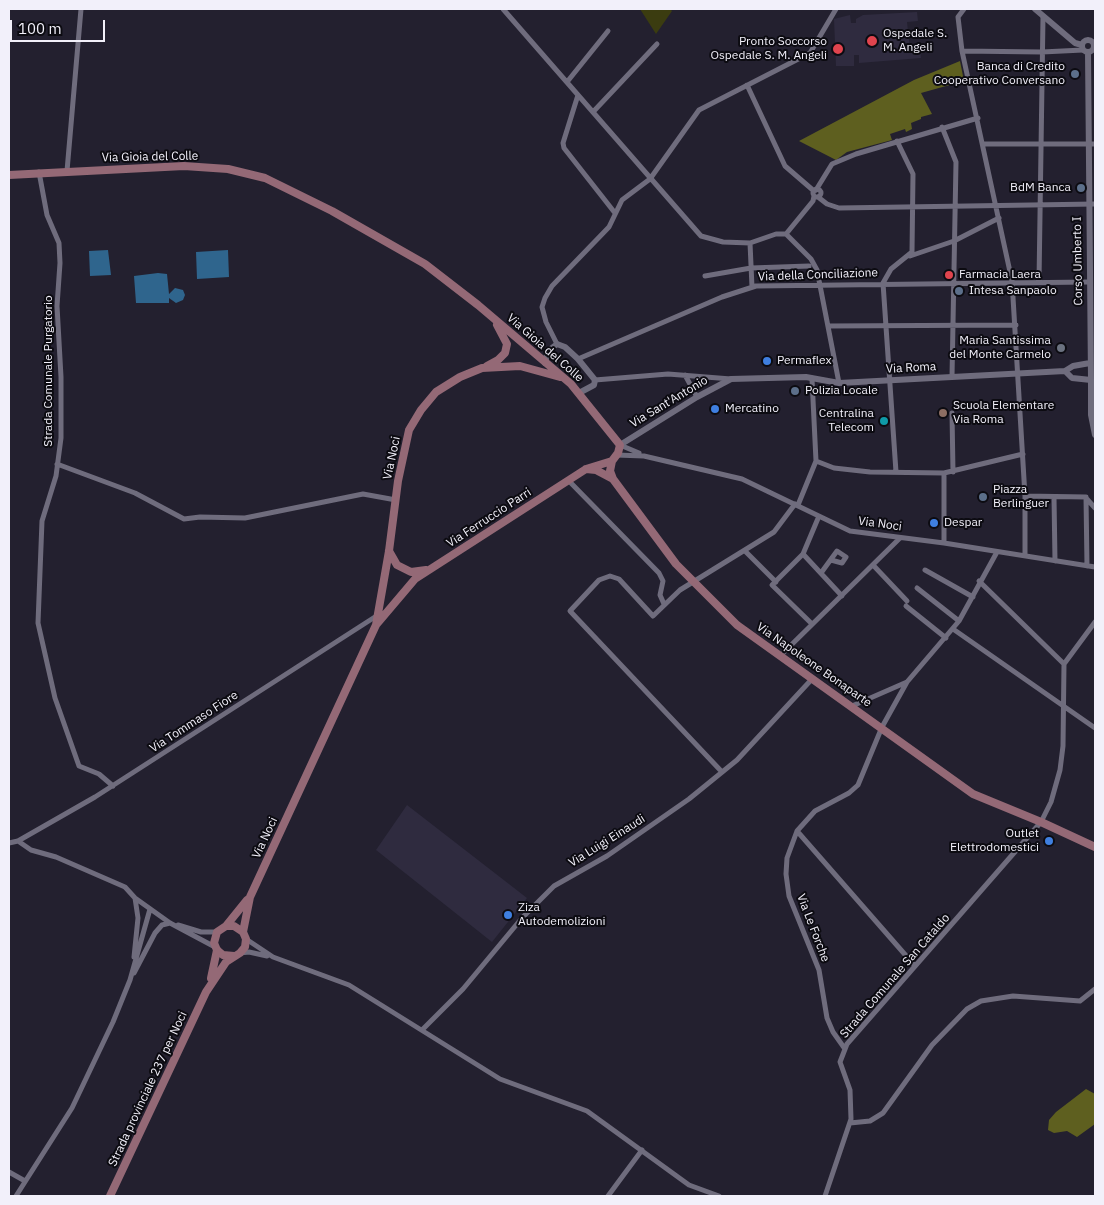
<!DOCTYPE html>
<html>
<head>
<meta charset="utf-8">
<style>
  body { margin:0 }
  #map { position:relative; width:1104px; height:1205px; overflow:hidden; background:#23202f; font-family:"IBM Plex Sans",sans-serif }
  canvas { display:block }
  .frame { position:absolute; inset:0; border:10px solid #f2f0fa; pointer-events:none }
  .scale { position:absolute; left:10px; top:20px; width:95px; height:22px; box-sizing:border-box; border:2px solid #f2f0fa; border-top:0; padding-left:6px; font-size:15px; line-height:18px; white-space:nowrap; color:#f2f0fa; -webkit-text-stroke:4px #0c0b11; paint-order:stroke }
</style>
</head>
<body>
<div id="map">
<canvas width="1104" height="1205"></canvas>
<div class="frame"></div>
<div class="scale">100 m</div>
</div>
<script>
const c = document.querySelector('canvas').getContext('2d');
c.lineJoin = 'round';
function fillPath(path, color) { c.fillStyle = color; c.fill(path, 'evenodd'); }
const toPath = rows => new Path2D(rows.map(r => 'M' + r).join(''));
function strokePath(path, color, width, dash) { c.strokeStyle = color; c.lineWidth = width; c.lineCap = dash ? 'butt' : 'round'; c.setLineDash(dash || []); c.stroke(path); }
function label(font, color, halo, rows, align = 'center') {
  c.font = font + ' "IBM Plex Sans",sans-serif'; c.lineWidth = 4; c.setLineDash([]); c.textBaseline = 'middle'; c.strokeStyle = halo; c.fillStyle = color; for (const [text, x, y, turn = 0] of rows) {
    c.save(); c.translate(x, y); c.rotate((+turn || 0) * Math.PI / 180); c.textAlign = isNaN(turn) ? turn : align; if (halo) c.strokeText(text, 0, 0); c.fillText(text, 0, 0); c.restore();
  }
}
fillPath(toPath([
  [917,12,918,21,907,22,910,49,920,49,921,58,859,63,859,55,854,55,854,66,836,66,834,19,850,15,851,23,856,23,856,19,863,15],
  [407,805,527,898,492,942,376,850]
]), '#2f2b3f');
fillPath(toPath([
  [640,9,670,9,672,11,656,34]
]), '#3b3c10');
fillPath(toPath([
  [960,61,964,81,921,93,932,114,921,117,921,119,911,123,912,129,906,132,905,129,890,134,892,140,847,152,836,160,799,141,914,80],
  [1086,1089,1095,1094,1095,1124,1077,1137,1067,1131,1054,1133,1048,1130,1049,1120,1056,1112]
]), '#5e5f1f');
fillPath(toPath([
  [108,250,111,275,90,276,89,251],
  [228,250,229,277,197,279,196,252],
  [158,273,167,274,169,294,175,288,183,290,185,295,183,300,176,303,169,298,169,303,136,303,134,276]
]), '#2f658d');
strokePath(toPath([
  [503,9,701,236,723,242,750,243,776,234,786,234,813,201,814,196],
  [964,9,958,17,962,51,1012,281,1025,496,1025,556],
  [1093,43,1095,42],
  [1093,49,1095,49],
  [962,51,1042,52,1083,50],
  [567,82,608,31],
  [747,85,785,166,814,191],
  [578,95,563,143,564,148,615,213],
  [593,112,657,44],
  [942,127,956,162,952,377],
  [983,144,1095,144],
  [67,171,81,9],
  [39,172,47,215,59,243,60,263,57,306,61,377,61,438,56,476,42,521,38,623,55,698,79,766,99,774,113,786],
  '813 193a4 4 0 1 1 8 0a4 4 0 1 1-8 0Z',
  [816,190,832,164,856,154,978,118],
  [818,197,827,204,839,208,1095,204],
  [786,234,811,259,817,270,839,383],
  [750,243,752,287],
  [910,256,954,241,999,218],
  [705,276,751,268,809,266],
  [1039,281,1043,17],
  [828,326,1016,325],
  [557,344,546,322,542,307,545,298,552,286,609,227,622,200,650,179,699,110,810,53,836,9],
  [578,359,722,297,756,286,1089,282],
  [685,375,697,397],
  [595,380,668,374,731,379],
  [952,413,953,472],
  [620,445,639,453],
  [616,455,644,456,742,479,850,531,944,543,1095,567],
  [816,461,834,468,870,472,944,473,1023,454],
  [57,464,135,493,184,519,200,517,245,518,363,494,396,500],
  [896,472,883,283,891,269,912,252,913,174,897,141],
  [568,480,659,573,663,581,660,595,664,604],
  [1025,496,1086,497],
  [1054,497,1055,561],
  [1086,497,1087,566],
  [1086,498,1095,508],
  [798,505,816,461,812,379],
  [944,543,944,473],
  [745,551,776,582],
  [803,554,842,596],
  [873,565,907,601],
  [925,570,973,597],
  [821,573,837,551,846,557,842,563,831,560],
  [979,581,1064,664],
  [917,588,959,621],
  [906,606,946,638],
  [812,624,772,585,803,554,819,516],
  [953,629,1095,728],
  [780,656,900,538],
  [907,682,959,621,997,552],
  [722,772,570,611,599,580,610,576,619,579,653,616,680,590,774,532,795,504],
  [797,831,915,966],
  [18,841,31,850,56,857,125,887,135,898,170,923,215,947],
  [9,843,18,841,95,797,378,615],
  [178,925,201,932,217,932],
  [246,939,273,957,349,985,500,1079,587,1111,689,1185,719,1196],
  [240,953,249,952,267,956],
  [134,957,138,918,135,898],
  [134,973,155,933,162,925,170,923],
  [422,1030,463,989,522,918,554,886,607,856,689,799,737,760,812,679],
  [845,1049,833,1032,827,1018,819,970,789,896,786,874,787,858,797,831,815,811,849,793,858,785,882,727,907,682,852,706],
  [850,1123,870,1121,883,1113,932,1045,967,1009,981,1001,1013,996,1080,1001,1095,989],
  [9,1172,25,1181],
  [16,1196,72,1108,113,1022,130,980,150,909],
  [608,1196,642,1150],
  [825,1196,851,1119,850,1090,840,1062,847,1044,1041,822,1051,802,1060,770,1063,746,1064,664,1095,622]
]), '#6f6c7d', 5);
strokePath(toPath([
  [1035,9,1075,43,1082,45],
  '1082 46a6 6 0 1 1 12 0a6 6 0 1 1-12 0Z',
  [1088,52,1091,380,1091,415,1095,435],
  [545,363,548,351,557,344,565,347,578,359,595,380,594,385,579,393],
  [1065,371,1072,378,1091,380],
  [620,445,697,397,731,379,806,377,839,383,1065,371,1073,366,1090,363]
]), '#6f6c7d', 6);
strokePath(toPath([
  [9,175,184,166,228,169,265,178,332,211,425,264,478,305,571,384,620,445,618,453,612,461,586,469,415,579,376,625],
  [487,366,498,360,505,353,507,344,497,325],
  [612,461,610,471,613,479,676,564,737,625,973,794,1041,822,1095,847],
  [586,469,596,470,613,479],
  [389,551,397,565,411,572,426,570],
  [226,926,247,900],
  [243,932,250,897,376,625,389,551,398,481,409,430,421,410,436,392,460,377,482,368,520,366,560,377],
  [211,978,217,950],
  [110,1196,206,992,226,962,240,953,245,947,246,939,243,932,234,926,226,926,217,932,214,943,217,950,223,955,234,956]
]), '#946976', 8);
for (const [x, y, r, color] of [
  [872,41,6,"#e0444e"],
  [838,49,6,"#e0444e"],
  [1075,74,5,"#5c6f8a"],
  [1081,188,5,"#5c6f8a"],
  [949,275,5,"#e0444e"],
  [959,291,5,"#5c6f8a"],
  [1061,348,5,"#6b7280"],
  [767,361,5,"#3f7fe0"],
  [795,391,5,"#5c6f8a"],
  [715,409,5,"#3f7fe0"],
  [943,413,5,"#8d6e63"],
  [884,421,5,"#0f9aa8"],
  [983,497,5,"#5c6f8a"],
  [934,523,5,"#3f7fe0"],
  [1049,841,5,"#3f7fe0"],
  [508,915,5,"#3f7fe0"]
]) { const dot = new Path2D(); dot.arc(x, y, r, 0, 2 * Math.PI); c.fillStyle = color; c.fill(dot); strokePath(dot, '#0c0b11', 2); }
label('12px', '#f2f0fa', '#0c0b11', [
  ["Ospedale S.",883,34],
  ["M. Angeli",883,48],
  ["Pronto Soccorso",827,42,"right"],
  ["Ospedale S. M. Angeli",827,56,"right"],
  ["Banca di Credito",1065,67,"right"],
  ["Cooperativo Conversano",1065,81,"right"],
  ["BdM Banca",1071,188,"right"],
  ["Farmacia Laera",959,275],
  ["Intesa Sanpaolo",969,291],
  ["Maria Santissima",1051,341,"right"],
  ["del Monte Carmelo",1051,355,"right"],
  ["Permaflex",777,361],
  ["Polizia Locale",805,391],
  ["Scuola Elementare",953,406],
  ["Via Roma",953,420],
  ["Mercatino",725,409],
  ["Centralina",874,414,"right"],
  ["Telecom",874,428,"right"],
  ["Piazza",993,490],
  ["Berlinguer",993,504],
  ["Despar",944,523],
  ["Outlet",1039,834,"right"],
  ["Elettrodomestici",1039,848,"right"],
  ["Ziza",518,908],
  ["Autodemolizioni",518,922]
], 'left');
label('12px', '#f2f0fa', '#0c0b11', [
  ["Via Gioia del Colle",150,157,-1],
  ["Corso Umberto I",1078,261,-91],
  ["Via della Conciliazione",818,275,-2],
  ["Via Gioia del Colle",545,348,41],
  ["Via Roma",911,368,-3],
  ["Strada Comunale Purgatorio",49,371,-90],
  ["Via Sant'Antonio",669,402,-31],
  ["Via Noci",392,458,-78],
  ["Via Ferruccio Parri",489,518,-33],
  ["Via Noci",880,524,8],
  ["Via Napoleone Bonaparte",814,665,35],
  ["Via Tommaso Fiore",194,722,-33],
  ["Via Noci",265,838,-65],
  ["Via Luigi Einaudi",607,841,-32],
  ["Via Le Forche",813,928,69],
  ["Strada Comunale San Cataldo",895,976,-49],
  ["Strada provinciale 237 per Noci",148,1089,-65]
]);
</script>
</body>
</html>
